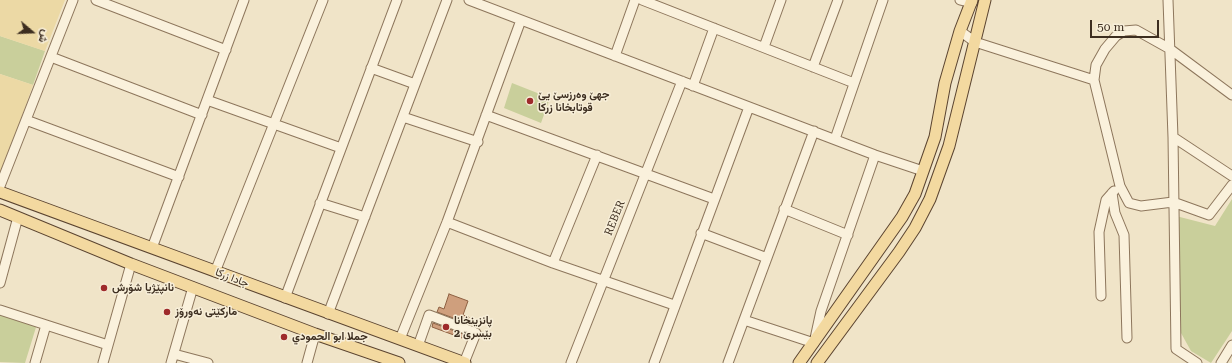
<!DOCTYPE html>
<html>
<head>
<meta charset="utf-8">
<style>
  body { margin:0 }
  #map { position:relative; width:1232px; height:363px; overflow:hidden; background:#f0e4c8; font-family:"Roboto Serif",Vazirmatn,serif }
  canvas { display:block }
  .north { position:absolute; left:12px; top:12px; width:40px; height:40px; -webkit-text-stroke:3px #f7eed8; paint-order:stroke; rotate:109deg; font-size:11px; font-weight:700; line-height:16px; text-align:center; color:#3d2e20 }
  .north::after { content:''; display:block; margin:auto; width:14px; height:18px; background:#3d2e20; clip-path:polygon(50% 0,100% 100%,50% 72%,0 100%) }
  .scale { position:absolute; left:1090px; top:20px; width:69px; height:18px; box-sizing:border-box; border:2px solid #3d2e20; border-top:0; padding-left:5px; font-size:12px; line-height:14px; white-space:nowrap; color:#3d2e20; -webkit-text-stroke:3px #f7eed8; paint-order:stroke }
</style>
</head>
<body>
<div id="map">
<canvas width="1232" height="363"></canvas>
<div class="north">ش</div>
<div class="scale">50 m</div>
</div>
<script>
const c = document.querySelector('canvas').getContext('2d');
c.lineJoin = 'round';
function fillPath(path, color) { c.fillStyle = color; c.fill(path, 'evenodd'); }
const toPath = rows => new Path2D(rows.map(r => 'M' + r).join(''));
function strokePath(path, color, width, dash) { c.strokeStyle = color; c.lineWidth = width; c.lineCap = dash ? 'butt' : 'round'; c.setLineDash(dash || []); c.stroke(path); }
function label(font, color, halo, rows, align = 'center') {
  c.font = font + ' "Roboto Serif",Vazirmatn,serif'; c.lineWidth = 3; c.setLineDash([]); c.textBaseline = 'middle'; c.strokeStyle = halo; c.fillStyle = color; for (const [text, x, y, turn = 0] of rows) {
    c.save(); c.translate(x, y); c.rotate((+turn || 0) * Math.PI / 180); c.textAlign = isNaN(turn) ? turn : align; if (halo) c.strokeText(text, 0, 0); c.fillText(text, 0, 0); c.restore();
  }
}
fillPath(toPath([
  [0,36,45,51,33,85,0,74],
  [512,83,550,98,541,123,504,108],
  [1232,199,1232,331,1211,363,1191,351,1181,333,1176,216,1215,226],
  [0,312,37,324,25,363,0,362]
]), '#c9cf9b');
fillPath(toPath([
  [0,0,65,0,45,51,0,36],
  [0,74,33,85,0,178]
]), '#ecd9a5');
const building = toPath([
  [449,294,468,301,463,315,469,317,467,323,437,312,439,307,444,309,449,294],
  [433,323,463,334,462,338,432,327,433,323]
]);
fillPath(building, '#cf9f7d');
strokePath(building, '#8d5f41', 1);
const minor = toPath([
  [96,0,226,50],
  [469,0,875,155,923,171],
  [642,0,854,83],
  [960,0,972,3],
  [1168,0,1173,137],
  [960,31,975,42,1094,80],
  [764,47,781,0],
  [615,56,635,0],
  [51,57,202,115],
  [813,67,838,0],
  [371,68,415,84],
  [693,86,714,28],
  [1232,95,1170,49,1136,30,1124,31,1116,36,1105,49,1096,65,1094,80,1120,186,1129,203,1141,206,1173,202,1209,215,1232,185],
  [207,100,341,148],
  [486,115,714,199],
  [403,117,478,142],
  [26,120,179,177],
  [835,139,883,0],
  [0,186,73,0],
  [1112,193,1115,213,1124,235,1127,338],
  [320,203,365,217],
  [784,209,848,235],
  [447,222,553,263,674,305],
  [701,233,767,258],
  [152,248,244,0],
  [553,263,597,155],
  [215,272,323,0],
  [0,283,18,217],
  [1101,296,1099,232,1106,200,1114,191],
  [285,298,397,0],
  [0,310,108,345],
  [328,314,447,0],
  [744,320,814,343,821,311,875,155],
  [400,339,447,222,521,20],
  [418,346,429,315,476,333,464,363],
  [174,354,208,363],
  [35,363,46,325],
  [103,363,131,264],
  [171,363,193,287],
  [307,363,315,334],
  [571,363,682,81],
  [654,363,749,107],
  [728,363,814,131],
  [1197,363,1176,349,1173,137,1232,176],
  [1221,363,1232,345]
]);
const major = toPath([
  [0,192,465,363],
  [0,210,131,264,315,334,399,363],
  [799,363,902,217,915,194,935,137,945,83,960,31,972,0],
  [817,363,899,252,915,228,930,199,949,146,985,0]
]);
strokePath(minor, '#8d765c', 11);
strokePath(major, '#5b4430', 13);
strokePath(minor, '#faf1dc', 9);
strokePath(major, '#f3d9a0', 11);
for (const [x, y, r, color] of [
  [530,101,4,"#9e2a2b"],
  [104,288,4,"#9e2a2b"],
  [167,312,4,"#9e2a2b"],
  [446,327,4,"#9e2a2b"],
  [284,337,4,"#9e2a2b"]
]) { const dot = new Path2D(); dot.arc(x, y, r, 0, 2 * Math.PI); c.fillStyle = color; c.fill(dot); strokePath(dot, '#f7eed8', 1.5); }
label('bold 11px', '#3d2e20', '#f7eed8', [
  ["جھێ وەرزسێ یێ",538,95],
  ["قوتابخانا زرکا",538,108],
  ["نانپێژیا شۆرش",112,288],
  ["مارکێتی نەورۆز",175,312],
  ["پانزینخانا",454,321],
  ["بێسرێ 2",454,334],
  ["جملا ابو الحمودي",292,337]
], 'left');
label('11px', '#3d2e20', '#f7eed8', [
  ["REBER",615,218,-68],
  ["جادا زرکا",232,278,21]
]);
</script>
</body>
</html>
